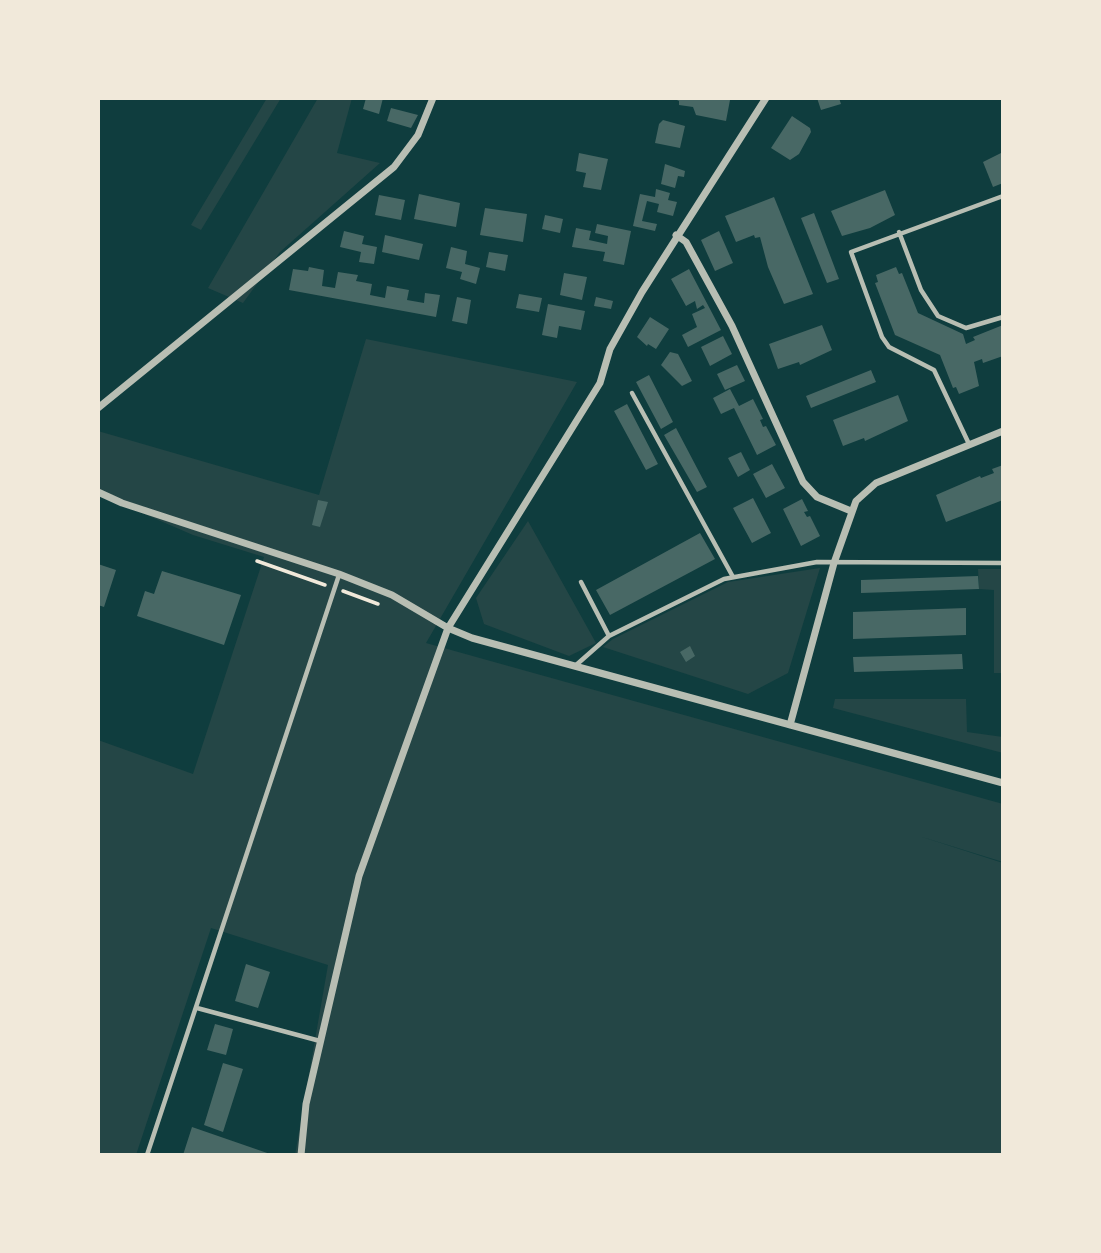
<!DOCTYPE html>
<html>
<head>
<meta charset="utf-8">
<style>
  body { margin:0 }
  #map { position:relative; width:1101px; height:1253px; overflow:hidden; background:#0f3d3e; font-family:Arial,sans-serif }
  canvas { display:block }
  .frame { position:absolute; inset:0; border:100px solid #f1e9da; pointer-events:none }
</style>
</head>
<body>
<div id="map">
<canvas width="1101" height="1253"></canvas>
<div class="frame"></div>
</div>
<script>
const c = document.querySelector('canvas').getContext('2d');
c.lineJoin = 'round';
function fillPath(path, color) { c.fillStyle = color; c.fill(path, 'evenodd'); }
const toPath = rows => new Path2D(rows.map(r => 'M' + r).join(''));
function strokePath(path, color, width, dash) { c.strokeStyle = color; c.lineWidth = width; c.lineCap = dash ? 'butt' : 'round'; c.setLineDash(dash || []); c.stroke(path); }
fillPath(toPath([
  [267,98,281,98,201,230,191,225],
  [318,98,352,98,337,153,380,163,280,252,243,303,208,288],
  [366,339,577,382,426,643,1003,804,1003,862,919,836,1003,863,1003,1155,295,1155,328,965,211,928,136,1155,98,1155,98,740,193,774,264,557,193,535,98,494,98,431,319,495],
  [528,521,596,643,569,656,484,624,476,598],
  [820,568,788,673,748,694,603,647,613,639,728,582],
  [978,569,1003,569,1003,673,994,673,994,590,979,589],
  [835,699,966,699,967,732,1003,737,1003,753,833,708]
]), '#244646');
fillPath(toPath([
  [366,98,383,98,379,114,363,109],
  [673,98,730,100,726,121,696,115,693,107,679,105,679,101],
  [817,98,839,98,841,104,821,110],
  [391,108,418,115,411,128,387,121],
  [792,116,810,128,811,132,799,154,790,160,771,148],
  [663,120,685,126,680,148,655,143,659,124],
  [1003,152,1003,183,993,187,983,162],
  [579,153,608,159,601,190,583,187,586,173,576,171],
  [665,164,685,171,684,177,678,176,675,188,661,184],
  [656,189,670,193,668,200,677,202,673,216,657,212,659,204,647,201,642,221,657,224,655,231,633,226,640,194,655,197],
  [885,190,895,215,870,228,842,236,831,211],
  [419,194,460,203,456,227,414,219],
  [379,195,405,200,401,220,375,215],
  [774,197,813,294,784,304,768,267,760,237,755,238,754,235,736,242,725,216],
  [485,208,527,214,523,242,480,235],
  [814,213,839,279,827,283,801,218],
  [545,215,563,219,560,233,542,229],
  [597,224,631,231,624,265,603,261,605,252,572,247,576,228,591,231,589,240,607,244,608,236,595,233],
  [344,231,364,236,362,244,377,247,374,264,359,262,361,252,340,247],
  [719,231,733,263,715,271,701,240],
  [385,235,423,244,419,260,382,252],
  [451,247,467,251,465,264,480,268,476,284,460,279,462,272,446,268],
  [489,252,508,255,505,271,486,267],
  [309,267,324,270,322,286,335,288,338,272,358,275,356,281,372,284,370,295,385,298,387,286,409,290,407,300,424,303,425,293,440,295,436,317,289,290,293,269,308,271],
  [896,267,899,274,902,273,918,313,963,334,966,344,975,340,973,337,1003,325,1003,356,983,363,982,359,974,362,979,386,959,394,956,387,953,388,940,355,895,335,875,283,878,282,876,275],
  [689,269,721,330,688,347,682,335,697,327,692,314,705,308,703,305,697,309,695,301,686,306,671,279],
  [564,273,587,277,582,300,560,295],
  [519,294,542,298,539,312,516,308],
  [457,297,471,300,467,324,452,321],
  [596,297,613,301,611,309,594,306],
  [548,304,585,311,581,330,559,326,557,338,542,335],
  [650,317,669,329,656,349,648,344,647,346,637,337],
  [822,325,832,350,800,365,799,362,778,369,769,344],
  [723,336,732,354,710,366,701,347],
  [670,352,678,354,692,381,682,386,661,365],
  [737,365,745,381,725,390,717,374],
  [871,370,876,382,811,408,806,396],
  [649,375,673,422,661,429,636,382],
  [730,389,739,406,753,399,763,419,760,420,763,427,766,426,776,445,757,455,734,408,721,414,713,398],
  [898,395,908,421,865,441,864,438,843,446,833,420],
  [627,404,658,464,646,470,614,411],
  [676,428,707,487,697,492,664,435],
  [741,452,750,470,738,477,728,458],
  [772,464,785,488,766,498,753,474],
  [1003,465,1003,500,946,522,936,495,980,476,981,478,994,473,992,469],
  [753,498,771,533,752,543,733,508],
  [802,499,808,511,804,512,807,517,810,516,820,536,801,546,783,509],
  [318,500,328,502,320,527,312,525],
  [700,533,715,559,610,615,596,590],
  [98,564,116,570,104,607,98,605],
  [162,571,241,595,224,645,137,616,145,591,154,594],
  [978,576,979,589,861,593,861,580],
  [966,608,966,635,853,639,853,612],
  [690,646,695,656,686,662,680,652],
  [962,654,963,669,854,672,853,657],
  [246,964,270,972,258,1008,235,1001],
  [215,1024,233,1029,226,1055,207,1050],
  [223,1063,243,1069,223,1132,204,1125],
  [192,1127,273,1155,183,1155]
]), '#486865');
strokePath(toPath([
  [257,561,325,585],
  [343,591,378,604]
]), '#f1e9da', 3.5);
strokePath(toPath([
  [899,232,921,290,938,316,966,328,1003,317],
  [632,393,733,577],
  [969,444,934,370,889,347,882,337,851,252,1003,196],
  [581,582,609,636],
  [575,666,609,636,724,579,817,562,1003,563],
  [197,1008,320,1041],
  [147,1155,339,575]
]), '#b8beb3', 4.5);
strokePath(toPath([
  [676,235,686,242,732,326,803,482,817,497,851,511],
  [98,408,394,167,418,135,433,98],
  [98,492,122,503,339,574,392,595,448,628,472,638,1003,783],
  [790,725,834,563,856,501,876,483,1003,431],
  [301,1155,306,1104,359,876,448,628,600,383,610,349,642,292,766,98]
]), '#b8beb3', 7);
</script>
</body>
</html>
